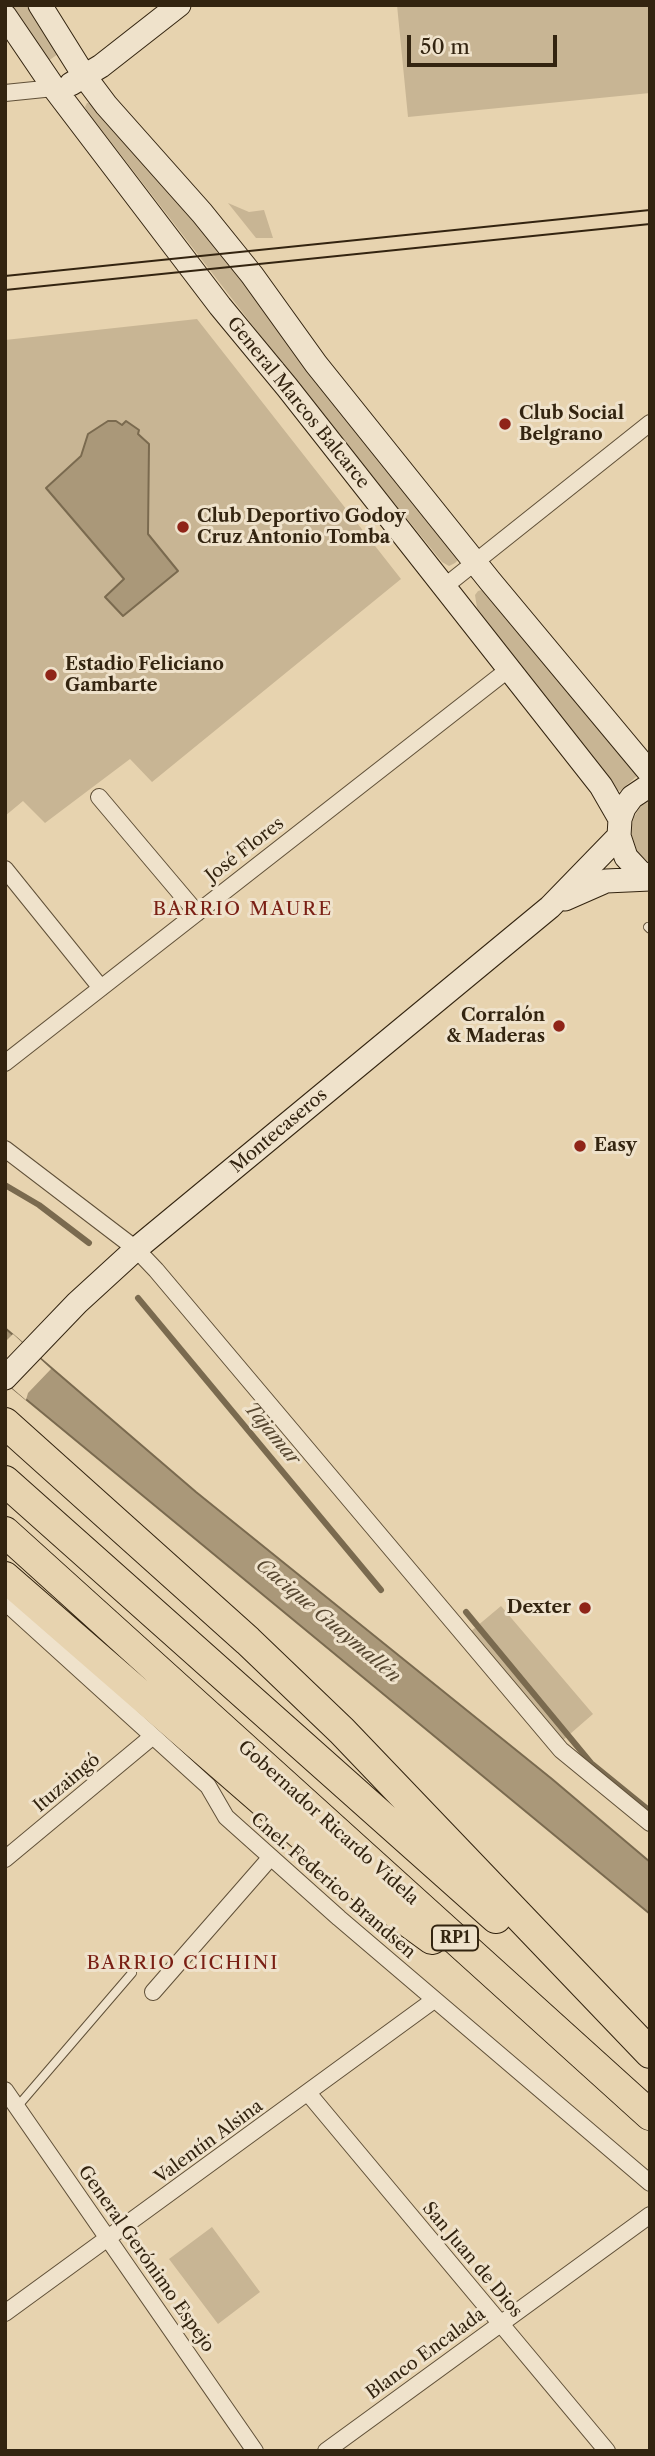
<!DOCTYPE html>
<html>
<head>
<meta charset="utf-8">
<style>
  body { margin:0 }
  #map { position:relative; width:655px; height:2456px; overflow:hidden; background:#e7d3af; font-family:"Libre Caslon Text",serif }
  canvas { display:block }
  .frame { position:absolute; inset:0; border:7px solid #332410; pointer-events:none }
  .scale { position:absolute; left:407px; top:35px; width:150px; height:32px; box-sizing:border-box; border:4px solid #332410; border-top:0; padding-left:9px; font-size:21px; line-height:24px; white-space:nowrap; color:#332410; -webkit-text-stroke:5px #efe2cb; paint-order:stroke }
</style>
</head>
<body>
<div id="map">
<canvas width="655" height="2456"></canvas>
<div class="frame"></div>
<div class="scale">50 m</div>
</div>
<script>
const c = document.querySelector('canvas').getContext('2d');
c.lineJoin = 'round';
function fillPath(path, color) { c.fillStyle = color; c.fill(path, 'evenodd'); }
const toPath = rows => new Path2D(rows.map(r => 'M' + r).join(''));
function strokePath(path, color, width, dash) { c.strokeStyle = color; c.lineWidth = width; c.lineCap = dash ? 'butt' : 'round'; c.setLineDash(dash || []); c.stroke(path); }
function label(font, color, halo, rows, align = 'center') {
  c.font = font + ' "Libre Caslon Text",serif'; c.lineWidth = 6; c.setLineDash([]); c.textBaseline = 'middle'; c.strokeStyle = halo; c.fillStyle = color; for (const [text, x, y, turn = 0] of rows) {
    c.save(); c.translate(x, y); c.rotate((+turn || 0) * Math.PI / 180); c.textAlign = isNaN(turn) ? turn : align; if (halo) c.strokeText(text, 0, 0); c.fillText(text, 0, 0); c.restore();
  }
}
fillPath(toPath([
  [12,5,26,5,58,54,48,61],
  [397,5,650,5,650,93,408,117],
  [87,103,91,103,180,200,459,559,455,563,449,566,442,562,294,379,87,111,85,107],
  [228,203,249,212,264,210,273,238,256,238],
  [197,319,401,579,152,782,130,759,45,823,23,801,5,816,5,340],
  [485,589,637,776,620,791,615,790,477,608,475,595,478,591],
  [650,799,650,863,637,852,632,840,631,828,634,817,640,807],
  [501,1606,593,1714,562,1741,470,1632],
  [212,2227,260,2292,218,2324,169,2259]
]), '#c8b594');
const water = toPath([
  [108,421,116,421,122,425,126,421,139,430,138,434,149,444,148,534,178,571,123,616,105,597,124,579,46,488,81,456,88,434,108,421],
  [5,1328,196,1492,552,1779,650,1862,650,1914,5,1382,5,1328]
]);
fillPath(water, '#aa9879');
strokePath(water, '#7a6a4f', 2);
fillPath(toPath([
  [13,1334,51,1369,28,1393,26,1400,5,1382,5,1342]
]), '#e7d3af');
strokePath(toPath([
  [5,1185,39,1205,89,1243],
  [138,1298,381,1590],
  [466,1612,591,1763,650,1811]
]), '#7a6a4f', 6);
const lane = toPath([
  [648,927,650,929],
  [17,2107,132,1973]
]);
const street = toPath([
  [5,93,54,88],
  [444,587,650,423],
  [99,797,197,913],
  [5,869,101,988],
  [5,1063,509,669],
  [5,1149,136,1249,156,1270,561,1750,650,1823],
  [5,1602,208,1786,226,1817,339,1918,650,2183],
  [5,1859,153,1736],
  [153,1992,271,1857],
  [5,2090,255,2451],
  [308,2093,607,2451],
  [5,2313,434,2000],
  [326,2451,650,2215]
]);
const secondary = toPath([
  [40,5,85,77,106,105,202,213,252,275,316,364,490,581,650,773],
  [5,16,54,88,220,306,287,387,601,786,620,819],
  [71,84,101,66,179,5],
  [650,785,632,797,624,808,620,819,619,836,626,857,640,872,650,877],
  [565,899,606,881,650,879],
  [5,1378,77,1303,136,1249,550,907,619,836]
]);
const highway = toPath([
  [5,1423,248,1641,342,1731,650,2053],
  [5,1481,496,1918],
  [5,1532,650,2115],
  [5,1577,366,1891,432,1939]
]);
strokePath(lane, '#605038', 10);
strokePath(street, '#605038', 18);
strokePath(secondary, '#332410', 25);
strokePath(highway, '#332410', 32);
strokePath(lane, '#efe2cb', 8);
strokePath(street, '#efe2cb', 16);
strokePath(secondary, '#efe2cb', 23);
strokePath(highway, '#e7d3af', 30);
strokePath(toPath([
  [5,276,650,210],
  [5,290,650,224]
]), '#332410', 2);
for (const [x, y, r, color] of [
  [505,424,7,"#8f2418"],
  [183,527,7,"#8f2418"],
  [51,675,7,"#8f2418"],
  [559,1026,7,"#8f2418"],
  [580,1146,7,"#8f2418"],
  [585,1608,7,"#8f2418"]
]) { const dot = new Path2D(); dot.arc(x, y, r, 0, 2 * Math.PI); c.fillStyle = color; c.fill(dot); strokePath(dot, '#efe2cb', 2.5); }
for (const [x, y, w] of [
  [455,1938,46]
]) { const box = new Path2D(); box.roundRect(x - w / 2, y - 12.5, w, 25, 5); c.fillStyle = '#efe2cb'; c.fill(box); strokePath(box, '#332410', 2); }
label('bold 16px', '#332410', null, [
  ["RP1",455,1938]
]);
label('18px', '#332410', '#efe2cb', [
  ["General Marcos Balcarce",298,403,51],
  ["José Flores",245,850,-38],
  ["Montecaseros",279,1131,-40],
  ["Ituzaingó",67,1783,-40],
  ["Gobernador Ricardo Videla",328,1823,42],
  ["Cnel. Federico Brandsen",333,1886,41],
  ["Valentín Alsina",209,2142,-36],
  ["General Gerónimo Espejo",146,2259,55],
  ["San Juan de Dios",472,2260,50],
  ["Blanco Encalada",426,2354,-36]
]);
label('bold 18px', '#332410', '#efe2cb', [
  ["Club Social",519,414],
  ["Belgrano",519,435],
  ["Club Deportivo Godoy",197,517],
  ["Cruz Antonio Tomba",197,538],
  ["Estadio Feliciano",65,665],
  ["Gambarte",65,686],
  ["Corralón",545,1016,"right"],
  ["& Maderas",545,1037,"right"],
  ["Easy",594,1146],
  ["Dexter",571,1608,"right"]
], 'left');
c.letterSpacing = '2px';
label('19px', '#7a1f14', '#efe2cb', [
  ["BARRIO MAURE",243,910],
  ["BARRIO CICHINI",183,1964]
]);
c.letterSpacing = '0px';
label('italic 19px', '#574730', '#efe2cb', [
  ["Tajamar",272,1434,50],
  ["Cacique Guaymallén",328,1621,40]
]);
</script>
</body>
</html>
